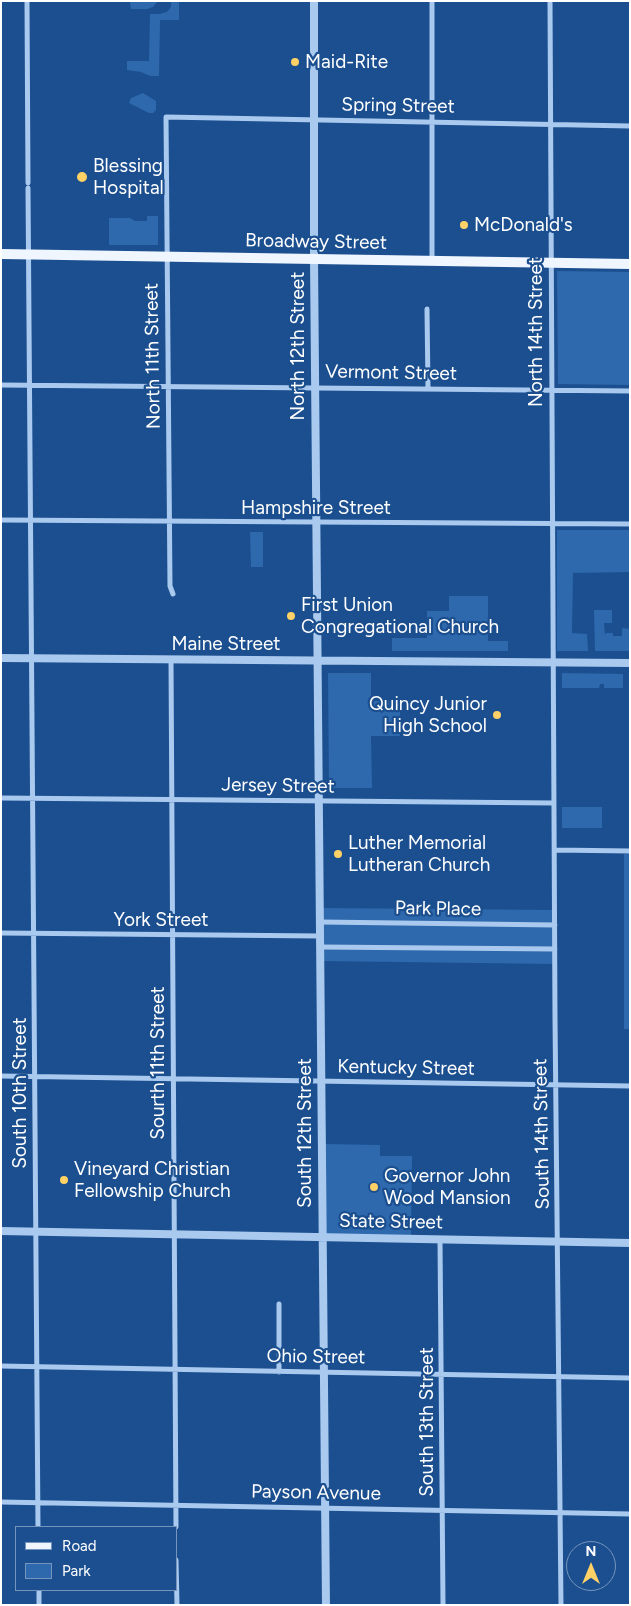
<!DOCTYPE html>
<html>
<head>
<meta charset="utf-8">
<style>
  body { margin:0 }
  #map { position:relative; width:631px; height:1606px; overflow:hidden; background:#1b4f8f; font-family:Figtree,sans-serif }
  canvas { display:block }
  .frame { position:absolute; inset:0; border:2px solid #fff; pointer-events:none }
  .legend { position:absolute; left:15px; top:1526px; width:162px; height:65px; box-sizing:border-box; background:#1b4f8f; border:1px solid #7695bc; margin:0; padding:6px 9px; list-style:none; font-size:15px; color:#fff }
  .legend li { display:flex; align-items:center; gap:10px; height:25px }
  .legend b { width:25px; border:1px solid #7695bc }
  .north { position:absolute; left:566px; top:1541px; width:50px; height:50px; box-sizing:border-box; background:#1b4f8f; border:1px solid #7695bc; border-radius:50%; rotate:0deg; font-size:14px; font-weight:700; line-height:20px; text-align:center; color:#fff }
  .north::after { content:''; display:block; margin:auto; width:18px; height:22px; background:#ffd166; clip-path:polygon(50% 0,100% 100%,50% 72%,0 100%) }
</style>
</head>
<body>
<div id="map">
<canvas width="631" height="1606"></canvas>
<div class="frame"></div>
<ul class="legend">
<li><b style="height:6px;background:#f0f6ff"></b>Road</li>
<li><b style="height:14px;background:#2e69ad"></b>Park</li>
</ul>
<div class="north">N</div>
</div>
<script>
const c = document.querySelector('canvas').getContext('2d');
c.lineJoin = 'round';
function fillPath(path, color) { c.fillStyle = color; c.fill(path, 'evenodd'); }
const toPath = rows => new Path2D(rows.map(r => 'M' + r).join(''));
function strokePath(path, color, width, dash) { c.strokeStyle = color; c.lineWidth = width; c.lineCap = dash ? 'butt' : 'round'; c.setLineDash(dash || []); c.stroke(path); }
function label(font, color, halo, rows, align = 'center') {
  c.font = font + ' Figtree,sans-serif'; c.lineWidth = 4.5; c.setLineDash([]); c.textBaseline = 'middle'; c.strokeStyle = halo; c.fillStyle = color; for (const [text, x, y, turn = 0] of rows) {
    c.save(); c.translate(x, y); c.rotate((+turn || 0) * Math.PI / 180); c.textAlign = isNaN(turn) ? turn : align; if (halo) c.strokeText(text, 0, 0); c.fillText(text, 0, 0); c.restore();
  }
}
fillPath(toPath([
  [130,1,158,1,153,7,147,9,131,9],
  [171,1,192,1,179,2,179,20,160,20,159,76,150,76,141,72,127,70,127,61,149,61,150,14,160,14,167,12,171,7],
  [143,93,156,101,156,110,153,113,149,113,129,103,131,98],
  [147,216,158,216,158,245,109,245,109,218,130,218,135,221,147,221],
  [557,271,630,272,630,385,558,384],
  [557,530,630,530,630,572,573,573,572,633,587,634,588,651,557,651],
  [250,532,263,532,263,567,251,567],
  [449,596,488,596,488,641,508,641,508,651,392,651,392,638,427,638,427,611,449,611],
  [594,610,612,610,612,623,604,623,605,635,606,633,613,633,613,636,622,636,622,628,630,629,630,651,595,651],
  [328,673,371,673,371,701,400,701,400,736,371,736,372,788,329,788],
  [562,673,623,674,623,688,604,688,604,684,600,684,599,688,562,688],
  [562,807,602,807,602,828,562,828],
  [624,854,630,854,630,1029,624,1029],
  [320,908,555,910,555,964,320,961],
  [325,1144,380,1145,380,1156,412,1156,411,1236,324,1236]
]), '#2e69ad');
strokePath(toPath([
  [27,1,28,183],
  [432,1,432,261],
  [550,1,555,1018,561,1605],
  [28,188,38,1527],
  [427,309,428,388],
  [1,385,630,391],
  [1,520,630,524],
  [173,594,170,586,166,117,630,126],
  [171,659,176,1527],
  [1,798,554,803],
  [555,850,630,851],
  [320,922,555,925],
  [1,933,320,936],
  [320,947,555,949],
  [1,1076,630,1086],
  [440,1239,443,1605],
  [279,1304,279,1372],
  [1,1366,630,1378],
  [1,1502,630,1514],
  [176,1560,177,1605],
  [39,1590,39,1605]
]), '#a9c9ee', 5);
strokePath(toPath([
  [314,1,314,260,326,1605],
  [1,658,630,663],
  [1,1231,630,1243]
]), '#a9c9ee', 8);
strokePath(toPath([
  [1,254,630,264]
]), '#f0f6ff', 10);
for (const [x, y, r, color] of [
  [295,62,5,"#ffd166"],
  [82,177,6,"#ffd166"],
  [464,225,5,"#ffd166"],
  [291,616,5,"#ffd166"],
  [497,715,5,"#ffd166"],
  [338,854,5,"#ffd166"],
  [64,1180,5,"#ffd166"],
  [374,1187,5,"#ffd166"]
]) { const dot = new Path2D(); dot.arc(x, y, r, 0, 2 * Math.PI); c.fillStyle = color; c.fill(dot); strokePath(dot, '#1b4f8f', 2); }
label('19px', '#fff', '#1b4f8f', [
  ["Maid-Rite",305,62],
  ["Blessing",93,166],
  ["Hospital",93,188],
  ["McDonald's",474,225],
  ["First Union",301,605],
  ["Congregational Church",301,627],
  ["Quincy Junior",487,704,"right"],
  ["High School",487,726,"right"],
  ["Luther Memorial",348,843],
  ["Lutheran Church",348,865],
  ["Vineyard Christian",74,1169],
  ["Fellowship Church",74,1191],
  ["Governor John",384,1176],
  ["Wood Mansion",384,1198]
], 'left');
label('19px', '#fff', '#1b4f8f', [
  ["Spring Street",398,106,1],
  ["Broadway Street",316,242,1],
  ["North 14th Street",536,332,-90],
  ["North 12th Street",298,346,-90],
  ["North 11th Street",153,356,-91],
  ["Vermont Street",391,373,1],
  ["Hampshire Street",316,508],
  ["Maine Street",226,644],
  ["Jersey Street",278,786,1],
  ["Park Place",438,909,1],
  ["York Street",161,920],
  ["Sourth 11th Street",158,1063,-90],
  ["Kentucky Street",406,1068,1],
  ["South 10th Street",20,1093,-90],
  ["South 12th Street",305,1133,-90],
  ["South 14th Street",542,1134,-91],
  ["State Street",391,1222,1],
  ["Ohio Street",316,1357,1],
  ["South 13th Street",427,1422,-90],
  ["Payson Avenue",316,1493,1]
]);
</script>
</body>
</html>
